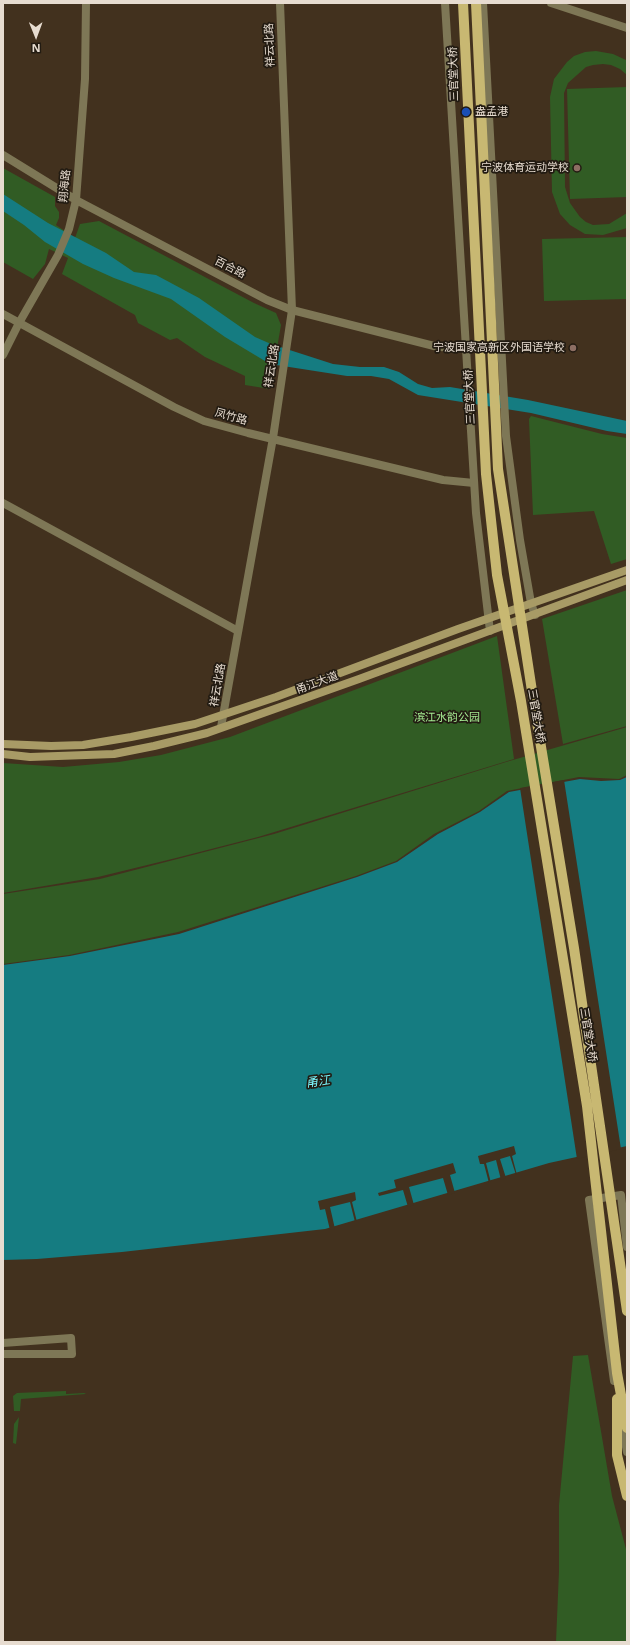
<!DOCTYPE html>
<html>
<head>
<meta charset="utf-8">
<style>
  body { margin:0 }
  #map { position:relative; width:630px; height:1645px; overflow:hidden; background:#42311e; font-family:"Open Sans",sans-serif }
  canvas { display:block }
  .frame { position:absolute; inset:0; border:4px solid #e7dcd0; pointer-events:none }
  .north { position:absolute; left:16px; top:16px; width:40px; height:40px; -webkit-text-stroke:3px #221b12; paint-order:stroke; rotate:179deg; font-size:11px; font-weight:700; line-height:16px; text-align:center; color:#e7dcd0 }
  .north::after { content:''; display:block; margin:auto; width:14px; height:18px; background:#e7dcd0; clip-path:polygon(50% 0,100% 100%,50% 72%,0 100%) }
</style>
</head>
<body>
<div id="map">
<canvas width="630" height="1645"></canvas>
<div class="frame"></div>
<div class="north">N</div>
</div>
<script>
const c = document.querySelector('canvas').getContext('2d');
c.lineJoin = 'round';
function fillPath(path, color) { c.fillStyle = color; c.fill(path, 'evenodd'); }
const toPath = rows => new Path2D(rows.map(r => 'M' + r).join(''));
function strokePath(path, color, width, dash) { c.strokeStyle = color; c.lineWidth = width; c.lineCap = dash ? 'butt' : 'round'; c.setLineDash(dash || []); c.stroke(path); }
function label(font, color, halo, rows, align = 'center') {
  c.font = font + ' "Open Sans","Noto Sans SC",sans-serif'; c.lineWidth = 3.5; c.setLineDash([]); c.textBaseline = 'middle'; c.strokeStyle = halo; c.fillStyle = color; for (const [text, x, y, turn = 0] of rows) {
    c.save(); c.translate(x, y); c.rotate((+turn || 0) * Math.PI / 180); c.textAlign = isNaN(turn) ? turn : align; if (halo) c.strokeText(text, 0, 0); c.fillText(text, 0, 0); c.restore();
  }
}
fillPath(toPath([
  [596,51,613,54,626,60,627,75,620,69,611,65,603,64,593,65,586,67,568,83,564,93,565,187,570,203,580,217,586,222,593,225,609,224,627,213,627,228,603,235,585,234,570,225,560,214,552,192,550,97,554,79,567,62,574,56,585,52],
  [627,87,627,197,570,199,567,89],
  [3,168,55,197,55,206,59,212,59,218,56,225,75,238,80,224,99,221,254,303,276,313,281,325,270,389,245,385,245,376,205,357,177,338,170,340,138,323,135,315,62,274,68,258,49,249,45,264,33,279,3,262],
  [627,237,627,299,544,301,542,239],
  [531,416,602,434,627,438,627,559,611,564,594,511,533,515,529,419],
  [627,590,627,726,563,744,542,619],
  [497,636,514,759,258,837,176,858,98,877,3,893,3,763,63,767,119,762,161,755,230,737],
  [627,727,627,775,619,779,579,777,507,791,479,811,434,834,396,861,356,876,178,932,69,955,3,964,3,894,100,879,274,834,506,762],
  [588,1355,612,1496,627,1553,627,1642,556,1642,559,1571,559,1505,573,1356],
  [66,1391,66,1394,84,1393,86,1394,21,1399,20,1411,14,1411,13,1396,17,1393],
  [19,1417,16,1444,13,1443,14,1424]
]), '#315c24');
fillPath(toPath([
  [3,194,48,223,106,253,134,272,156,275,199,298,255,337,271,344,333,364,360,367,384,367,399,372,418,384,432,388,450,387,528,400,627,421,627,434,607,431,531,413,418,395,389,379,371,376,347,376,270,364,225,337,171,299,114,278,83,264,45,242,24,225,3,211],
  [627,777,627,1146,549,1163,325,1229,122,1252,37,1259,3,1260,3,965,70,956,179,934,357,877,397,862,438,834,480,812,509,792,580,779,601,781,620,780]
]), '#157c81');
fillPath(toPath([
  [564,780,621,1149,577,1159,520,788],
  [514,1146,516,1154,512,1156,517,1175,516,1175,510,1156,500,1159,506,1178,501,1180,496,1160,486,1163,491,1183,489,1183,484,1164,480,1164,478,1156],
  [453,1163,456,1173,450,1175,455,1193,448,1195,443,1178,409,1187,414,1205,408,1207,403,1190,379,1196,378,1193,396,1188,394,1180],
  [355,1192,356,1200,352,1202,357,1222,355,1222,350,1202,330,1207,335,1229,330,1230,325,1209,320,1210,318,1201]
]), '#42311e');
strokePath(toPath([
  [3,155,76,200,267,300,292,310,438,347,466,348],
  [3,314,174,407,204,421,248,433,443,480,474,483],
  [3,355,19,323,58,255,69,229,76,200,85,79,86,3],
  [3,503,238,631]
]), '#7e7756', 8);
strokePath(toPath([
  [445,3,476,513,490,631],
  [483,3,506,436,520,540,531,603,535,615],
  [551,3,627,28],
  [221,727,273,438,292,310,280,3],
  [3,1343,71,1338,72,1354,3,1354],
  [614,1381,589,1200,621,1195,627,1247],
  [621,1420,627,1452]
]), '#7e7756', 8);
strokePath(toPath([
  [3,744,51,746,83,745,131,737,195,724,276,697,458,629,627,570],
  [3,754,30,757,114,754,154,746,207,733,359,679,627,580]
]), '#a89b66', 8);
strokePath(toPath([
  [463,3,486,474,497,575,521,701,587,1106,617,1373,627,1428],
  [476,3,498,469,534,704,574,948,627,1311],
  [617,1399,617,1455,627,1496]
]), '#c8b872', 10);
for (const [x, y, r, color] of [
  [466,112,5,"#1a4fb4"],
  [577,168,4,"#8d6e63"],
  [573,348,4,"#8d6e63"]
]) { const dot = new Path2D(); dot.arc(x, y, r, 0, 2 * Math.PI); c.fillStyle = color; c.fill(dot); strokePath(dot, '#221b12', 1.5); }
label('11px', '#e7dcd0', '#221b12', [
  ["祥云北路",270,45,-92],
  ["三官堂大桥",454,74,-92],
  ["翔海路",65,186,-84],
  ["百合路",230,268,27],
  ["祥云北路",272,366,-81],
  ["三官堂大桥",470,397,-93],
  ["凤竹路",231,417,16],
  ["甬江大道",317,683,-20],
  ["祥云北路",218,685,-80],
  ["三官堂大桥",536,716,80],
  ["三官堂大桥",588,1035,81]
]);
label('11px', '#e7dcd0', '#221b12', [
  ["盎孟港",475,112,"left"],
  ["宁波体育运动学校",569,168],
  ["宁波国家高新区外国语学校",565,348]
], 'right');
label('11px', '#a4ea91', '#221b12', [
  ["滨江水韵公园",447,718]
]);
label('italic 12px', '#7bf6fc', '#221b12', [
  ["甬江",318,1082,-8]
]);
</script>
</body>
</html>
